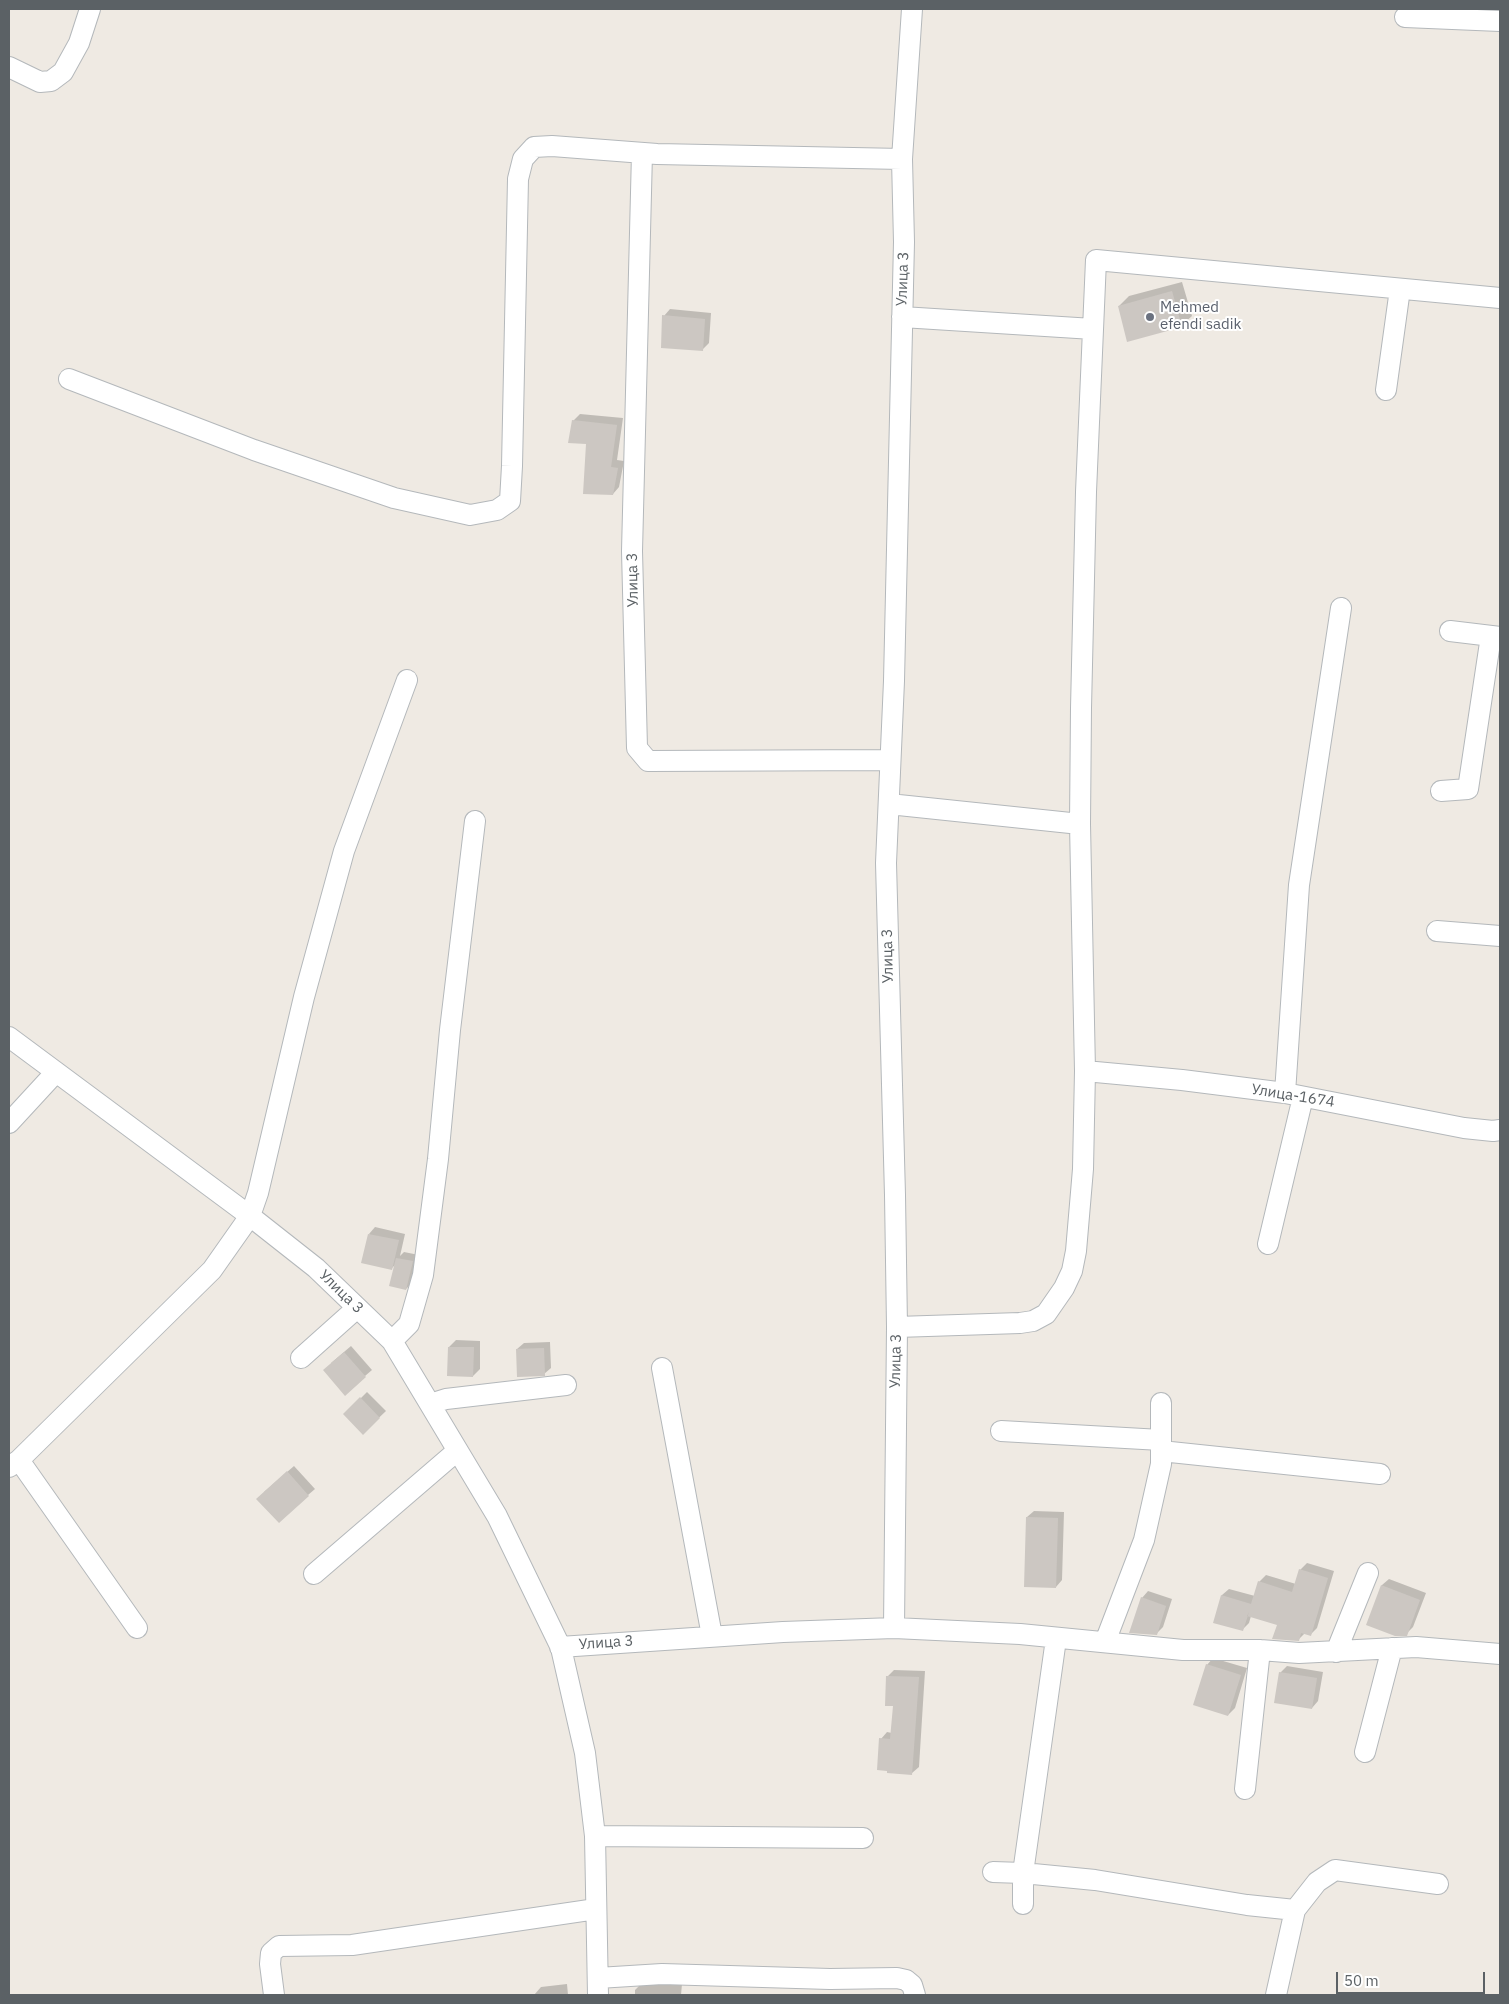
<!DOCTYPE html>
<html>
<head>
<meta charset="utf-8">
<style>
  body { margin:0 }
  #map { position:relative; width:1509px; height:2004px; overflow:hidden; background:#efeae3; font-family:"IBM Plex Sans",sans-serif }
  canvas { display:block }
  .frame { position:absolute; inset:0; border:10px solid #5b6165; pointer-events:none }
  .scale { position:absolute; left:1336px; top:1972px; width:149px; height:22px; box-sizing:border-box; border:2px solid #5b6165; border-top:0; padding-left:6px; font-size:15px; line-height:18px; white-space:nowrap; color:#5b6165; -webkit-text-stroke:4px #fff; paint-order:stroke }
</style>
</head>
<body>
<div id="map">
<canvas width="1509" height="2004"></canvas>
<div class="frame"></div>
<div class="scale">50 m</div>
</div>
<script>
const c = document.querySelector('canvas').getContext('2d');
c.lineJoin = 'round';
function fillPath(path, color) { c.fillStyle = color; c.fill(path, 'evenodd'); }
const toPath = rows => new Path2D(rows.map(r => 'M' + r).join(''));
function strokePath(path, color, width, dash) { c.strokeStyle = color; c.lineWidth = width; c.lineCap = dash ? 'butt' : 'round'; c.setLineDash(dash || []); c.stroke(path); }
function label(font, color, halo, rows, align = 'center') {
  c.font = font + ' "IBM Plex Sans",sans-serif'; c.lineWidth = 4; c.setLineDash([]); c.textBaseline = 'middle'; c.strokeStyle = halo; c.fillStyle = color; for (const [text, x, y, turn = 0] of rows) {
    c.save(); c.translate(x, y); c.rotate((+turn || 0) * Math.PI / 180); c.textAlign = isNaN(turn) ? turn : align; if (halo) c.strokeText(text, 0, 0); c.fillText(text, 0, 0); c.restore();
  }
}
fillPath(toPath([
  [1182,282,1192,316,1181,326,1119,306,1129,296],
  [670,309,711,313,709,343,702,350,664,316],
  [580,414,623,418,617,460,624,461,619,487,613,494,588,443,573,421],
  [375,1227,405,1234,400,1256,404,1252,419,1255,413,1282,406,1289,396,1264,392,1268,369,1234],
  [456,1340,480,1341,480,1369,473,1376,449,1347],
  [550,1342,551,1368,544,1374,517,1349,524,1343],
  [351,1346,372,1370,365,1376,331,1363],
  [367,1392,386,1411,363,1433,345,1414],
  [294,1466,315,1489,308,1495,264,1492],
  [1034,1511,1064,1512,1062,1580,1056,1587,1027,1517],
  [1307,1563,1334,1571,1317,1628,1310,1635,1305,1633,1298,1640,1278,1624,1251,1616,1249,1623,1242,1630,1214,1622,1222,1595,1229,1589,1255,1596,1259,1582,1266,1575,1296,1584,1300,1570],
  [1389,1579,1426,1593,1413,1627,1406,1634,1367,1624,1382,1585],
  [1148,1591,1172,1599,1163,1627,1156,1634,1142,1598],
  [1213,1658,1247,1668,1235,1708,1228,1715,1207,1665],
  [1287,1666,1323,1672,1318,1701,1312,1708,1280,1673],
  [894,1670,925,1671,919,1767,912,1773,881,1739,887,1732,892,1733,895,1705,887,1677],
  [642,1983,682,1984,681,1995,635,1995,635,1990],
  [567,1984,568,1995,534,1995,541,1987]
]), '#0003');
fillPath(toPath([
  [1172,291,1182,327,1127,342,1118,306],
  [662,315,705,319,703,351,661,348],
  [572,420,617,425,611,467,618,468,613,495,583,494,586,444,568,443],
  [368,1234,399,1240,392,1270,361,1263],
  [396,1258,413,1261,406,1290,389,1286],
  [448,1347,474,1347,473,1377,447,1376],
  [544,1348,545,1376,517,1377,516,1349],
  [344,1352,366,1377,345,1396,323,1370],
  [360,1397,380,1418,363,1435,343,1414],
  [287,1471,309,1496,279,1523,256,1499],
  [1026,1517,1058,1518,1056,1588,1024,1587],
  [1299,1569,1328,1578,1311,1636,1301,1633,1299,1641,1272,1639,1277,1625,1247,1616,1249,1612,1243,1631,1213,1623,1221,1595,1251,1604,1258,1581,1292,1592],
  [1381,1585,1420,1600,1407,1636,1395,1636,1366,1625],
  [1141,1597,1166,1606,1157,1635,1129,1633],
  [1206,1664,1241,1675,1228,1716,1193,1705],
  [1279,1672,1317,1678,1312,1709,1274,1703],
  [886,1676,919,1677,912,1775,887,1773,887,1771,877,1770,879,1738,890,1739,893,1706,885,1706]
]), '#ccc7c2');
const minor = toPath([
  [1405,17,1500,21],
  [9,67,40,82,51,81,63,72,79,43,90,9],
  [642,153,632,551,637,748,648,761,890,760],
  [902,317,1093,329],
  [69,379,254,450,394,498,470,515,497,510,510,501,512,466,518,179,523,159,534,147,552,146,657,154,902,159],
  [1386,390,1400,289],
  [1450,631,1500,637],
  [1441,791,1468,789,1491,636],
  [889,804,1080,824],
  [1437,931,1500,936],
  [9,1037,250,1216,316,1268,392,1341,497,1516,561,1648,585,1753,595,1836,598,1995],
  [1085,1071,1182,1080,1285,1093,1464,1128,1493,1131,1500,1130],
  [1285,1093,1299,885,1341,608],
  [9,1123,56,1072],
  [1268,1244,1303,1097],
  [897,1327,1020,1323,1033,1321,1046,1314,1064,1288,1072,1271,1076,1251,1083,1169,1085,1071,1080,824,1081,708,1086,492,1096,260,1500,298],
  [392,1341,409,1324,423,1275,438,1159,450,1030,475,821],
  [301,1358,357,1308],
  [662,1368,712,1636],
  [430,1404,446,1399,566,1385],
  [1001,1431,1161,1440],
  [1161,1451,1380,1474],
  [19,1460,137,1628],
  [9,1467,19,1460,212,1270,250,1216,258,1193,304,997,344,851,407,680],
  [314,1574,457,1451],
  [894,1628,897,1327,895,1195,886,863,894,681,904,242,902,159,912,9],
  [1105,1642,1144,1540,1161,1464,1161,1403],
  [560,1647,783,1632,894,1628,1020,1634,1183,1650,1260,1650,1299,1653,1416,1647,1500,1654],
  [1336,1652,1368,1573],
  [1365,1752,1392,1648],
  [1245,1789,1260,1650],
  [595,1836,863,1838],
  [993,1872,1023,1873,1095,1880,1247,1905,1295,1910],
  [1023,1904,1023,1873,1056,1639],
  [598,1978,662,1974,830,1979,897,1978,906,1980,912,1985,915,1995],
  [274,1995,270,1964,271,1953,279,1946,352,1945,596,1909],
  [1276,1995,1295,1910,1317,1882,1335,1870,1438,1884]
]);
strokePath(minor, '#b4b8bb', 22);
strokePath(minor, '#fff', 20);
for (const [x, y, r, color] of [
  [1150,317,5,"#6b7280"]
]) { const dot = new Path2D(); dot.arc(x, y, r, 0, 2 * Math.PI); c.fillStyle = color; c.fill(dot); strokePath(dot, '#fff', 2); }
label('15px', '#5b6165', '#fff', [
  ["Улица 3",903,279,-88],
  ["Улица 3",633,580,-91],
  ["Улица 3",888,956,-91],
  ["Улица-1674",1293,1096,9],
  ["Улица 3",341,1292,44],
  ["Улица 3",896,1361,-89],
  ["Улица 3",606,1643,-4]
]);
label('15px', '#5b616d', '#fff', [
  ["Mehmed",1160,308],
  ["efendi sadik",1160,325]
], 'left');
</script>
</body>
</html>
